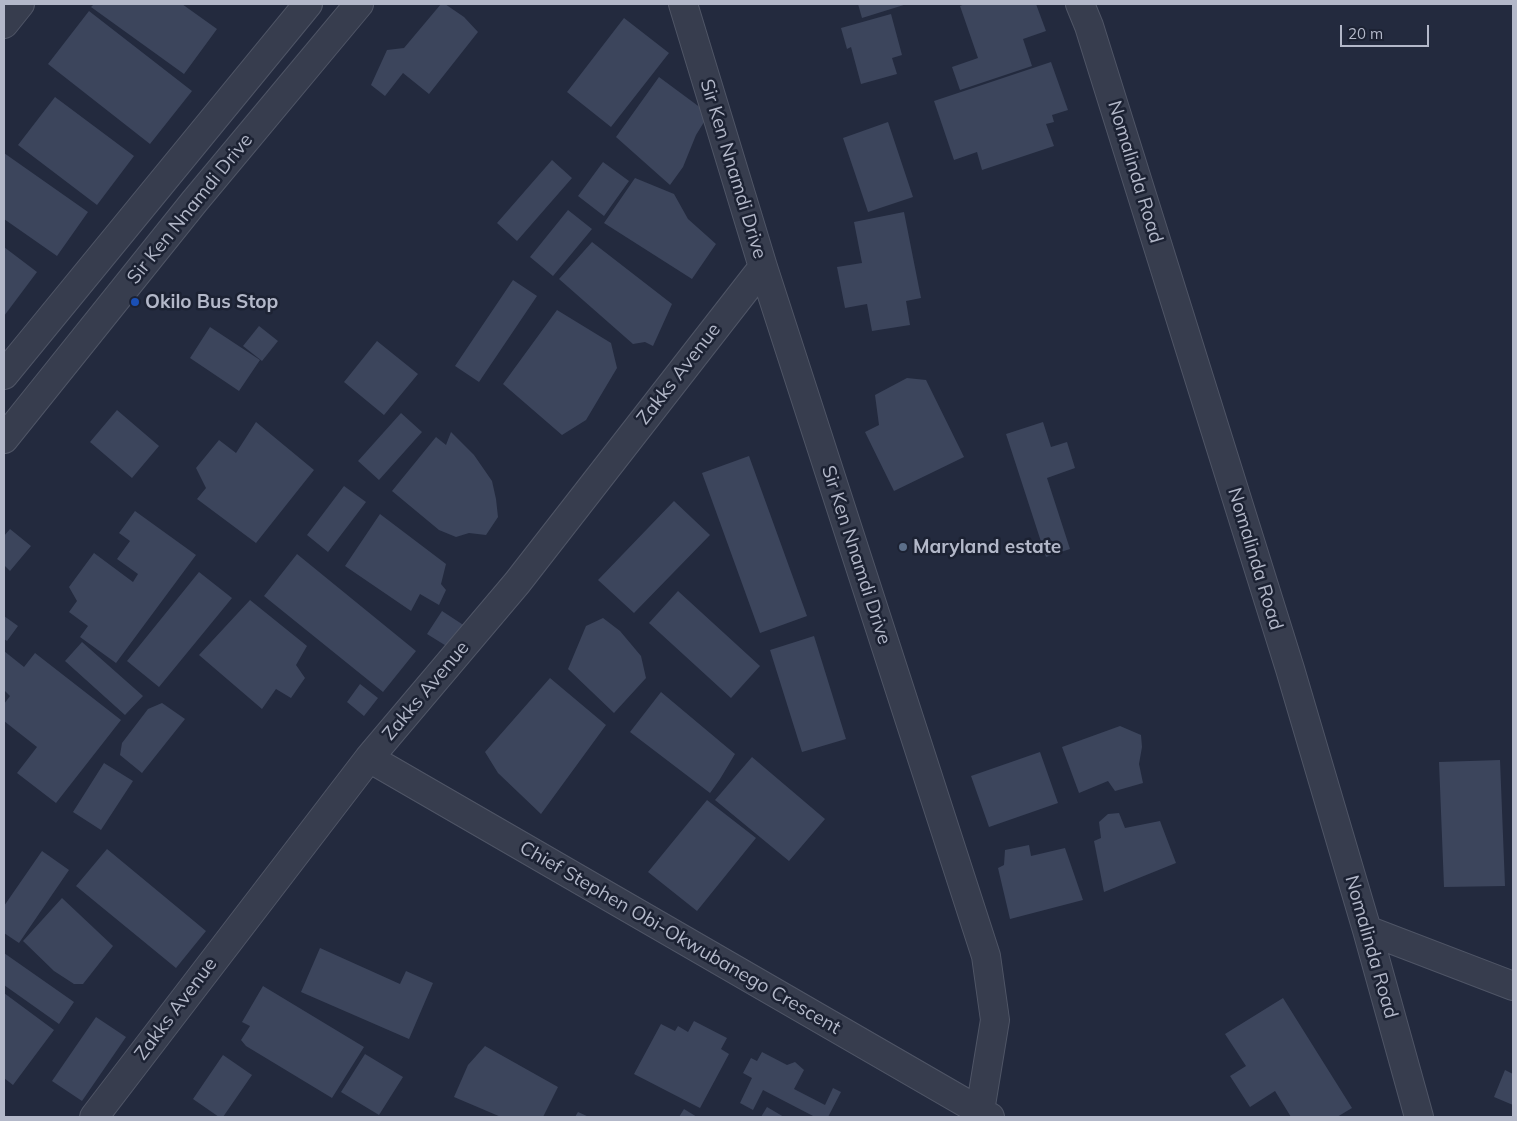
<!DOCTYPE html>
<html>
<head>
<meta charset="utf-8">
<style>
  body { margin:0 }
  #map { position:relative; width:1517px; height:1121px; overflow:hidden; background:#232a3e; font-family:Mulish,sans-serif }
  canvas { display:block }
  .frame { position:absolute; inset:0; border:5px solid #b3b8c9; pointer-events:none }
  .scale { position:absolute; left:1340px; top:25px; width:89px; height:22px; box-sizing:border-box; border:2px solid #b3b8c9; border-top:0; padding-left:6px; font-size:15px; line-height:18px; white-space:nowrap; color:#b3b8c9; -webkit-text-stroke:4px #1c2233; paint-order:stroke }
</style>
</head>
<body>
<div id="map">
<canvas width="1517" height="1121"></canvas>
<div class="frame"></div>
<div class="scale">20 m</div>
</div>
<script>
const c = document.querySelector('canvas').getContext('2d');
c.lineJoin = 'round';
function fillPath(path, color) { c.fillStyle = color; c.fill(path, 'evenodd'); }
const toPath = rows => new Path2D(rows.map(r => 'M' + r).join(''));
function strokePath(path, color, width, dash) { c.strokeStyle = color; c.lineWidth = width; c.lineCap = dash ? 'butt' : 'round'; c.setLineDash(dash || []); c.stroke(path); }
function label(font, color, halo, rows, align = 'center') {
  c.font = font + ' Mulish,sans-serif'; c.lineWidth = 5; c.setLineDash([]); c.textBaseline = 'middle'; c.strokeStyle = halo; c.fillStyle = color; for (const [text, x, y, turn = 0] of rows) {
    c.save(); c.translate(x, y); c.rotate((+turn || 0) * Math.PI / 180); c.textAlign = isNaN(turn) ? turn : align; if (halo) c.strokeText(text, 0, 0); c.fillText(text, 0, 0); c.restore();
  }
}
fillPath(toPath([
  [94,4,182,4,217,29,184,74,91,7],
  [441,4,445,4,464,17,478,32,429,94,403,73,385,96,371,85,387,50,404,48],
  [858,4,907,4,862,18],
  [965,4,1036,4,1046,31,1023,39,1032,66,960,90,952,67,978,58,960,6],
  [89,11,192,91,150,144,48,64],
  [891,14,902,55,892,58,897,74,861,84,851,47,847,49,841,28],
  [624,18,669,53,611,127,567,92],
  [1051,62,1068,110,1052,115,1054,122,1046,124,1054,146,982,170,977,152,954,160,934,101],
  [659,77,709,114,696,135,683,167,670,185,616,137],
  [55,97,134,156,97,205,18,145],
  [888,122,913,197,868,212,843,138],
  [4,153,88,212,57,256,4,219],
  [552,160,572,178,517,241,497,223],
  [603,162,629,181,604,216,578,196],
  [635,178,674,194,688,219,716,244,692,279,604,223],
  [568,210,592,229,553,276,530,257],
  [904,212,921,298,906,301,910,325,872,331,867,304,845,308,837,267,862,263,854,222],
  [592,242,672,304,653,346,645,342,633,344,559,279],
  [4,247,37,272,4,316],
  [513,280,537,296,479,382,455,366],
  [557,310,611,343,617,368,586,420,562,435,503,384],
  [259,326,278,341,262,361,243,346],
  [210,327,260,360,239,391,190,358],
  [377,341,418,374,384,415,344,382],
  [907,378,926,380,964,457,894,491,865,432,879,425,875,395],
  [117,410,159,446,132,478,90,442],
  [401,413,422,432,379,480,358,461],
  [256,422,314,470,256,543,197,499,206,488,196,468,219,440,236,453],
  [1043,422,1051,447,1067,442,1075,468,1047,478,1070,549,1046,557,1006,434],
  [451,432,474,455,492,481,496,499,498,517,486,535,469,533,456,537,439,530,392,491,436,437,446,445],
  [749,456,807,616,760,633,702,473],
  [344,486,366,502,328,552,307,535],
  [674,501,710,535,634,613,598,580],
  [135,511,196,555,116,663,80,637,88,626,69,612,77,601,69,587,94,553,133,582,138,574,117,559,130,541,119,533],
  [380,514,446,564,441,584,446,590,439,605,420,594,411,611,345,566],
  [10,529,31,546,10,571,4,565,4,536],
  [297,554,416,651,383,692,264,596],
  [199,572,232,598,159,687,127,661],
  [678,591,760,666,731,698,649,623],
  [250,600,307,646,296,665,305,678,291,698,276,689,262,709,199,655],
  [442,611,471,630,456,652,427,634],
  [4,616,18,626,7,641,4,639],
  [603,618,620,631,641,656,646,678,614,713,568,669,586,626],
  [814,636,846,739,802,752,770,650],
  [82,642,143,696,125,715,65,661],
  [4,651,24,667,35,653,121,720,56,803,17,773,37,747,4,721,4,704,10,696,4,690],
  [550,678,606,725,541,814,498,773,485,752],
  [360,684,378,698,364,716,347,702],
  [661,692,735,754,720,779,710,793,630,732],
  [162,703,185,719,142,773,120,755,122,743,148,709],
  [1120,726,1141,735,1142,747,1139,764,1143,783,1115,791,1108,781,1079,793,1062,747],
  [1040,752,1058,803,989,827,971,776],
  [752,757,825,819,789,861,715,800],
  [1500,760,1505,886,1444,887,1439,762],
  [104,763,133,781,101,830,73,812],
  [707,800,756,838,697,911,648,872],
  [1119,813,1125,828,1160,821,1176,863,1104,892,1094,841,1101,838,1099,822,1108,814],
  [1029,845,1031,856,1065,848,1083,900,1010,919,998,868,1004,865,1005,850],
  [107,849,206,931,176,968,76,886],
  [42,851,69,870,19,943,4,933,4,906],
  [62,898,113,946,83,984,74,984,54,971,23,941],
  [320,948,400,984,406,971,433,983,409,1039,301,992],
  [4,953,74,1002,59,1024,4,985],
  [263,986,364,1047,332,1098,246,1046,241,1040,250,1026,242,1022],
  [4,993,54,1030,13,1085,4,1078],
  [1283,998,1352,1108,1337,1117,1291,1117,1275,1091,1250,1107,1230,1076,1246,1066,1225,1034],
  [96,1017,126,1037,82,1101,52,1081],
  [694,1021,727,1038,721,1049,729,1054,700,1108,634,1074,661,1024,675,1031,678,1026,688,1032],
  [485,1046,558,1087,543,1117,501,1117,454,1097,468,1065],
  [762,1052,787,1065,795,1062,804,1070,794,1089,825,1105,833,1088,841,1092,828,1117,815,1117,763,1090,753,1110,740,1103,752,1078,743,1073,751,1058,757,1061],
  [365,1054,403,1077,379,1115,341,1092],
  [223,1055,252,1075,223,1117,219,1117,193,1099],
  [1505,1070,1513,1074,1513,1105,1494,1097],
  [767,1107,784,1117,761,1117],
  [684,1109,697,1117,679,1117],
  [578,1112,589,1117,575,1117]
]), '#3c455c');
const minor = toPath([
  [683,4,763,267,986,956,995,1020,980,1111],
  [1080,4,1089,26,1290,669,1367,930,1419,1117],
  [4,24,20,4],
  [4,375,308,4],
  [4,439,194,202,359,4],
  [369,758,990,1117],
  [1367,930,1513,986],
  [94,1117,369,758,517,583,763,267]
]);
strokePath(minor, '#4f5566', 30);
strokePath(minor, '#373d4e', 28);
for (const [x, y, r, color] of [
  [135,302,5,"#1a4fb4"],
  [903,547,5,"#5c6f8a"]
]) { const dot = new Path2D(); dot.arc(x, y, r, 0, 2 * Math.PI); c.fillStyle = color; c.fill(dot); strokePath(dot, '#1c2233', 2); }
label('19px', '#b3b8c9', '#1c2233', [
  ["Sir Ken Nnamdi Drive",733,169,73],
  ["Nomalinda Road",1135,172,73],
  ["Sir Ken Nnamdi Drive",190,209,-51],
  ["Zakks Avenue",679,374,-52],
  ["Sir Ken Nnamdi Drive",856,555,72],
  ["Nomalinda Road",1255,559,73],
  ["Zakks Avenue",426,691,-50],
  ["Chief Stephen Obi-Okwubanego Crescent",680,938,30],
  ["Nomalinda Road",1371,947,74],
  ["Zakks Avenue",176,1009,-53]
]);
label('bold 19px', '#b3b8c9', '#1c2233', [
  ["Okilo Bus Stop",145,302],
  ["Maryland estate",913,547]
], 'left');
</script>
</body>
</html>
